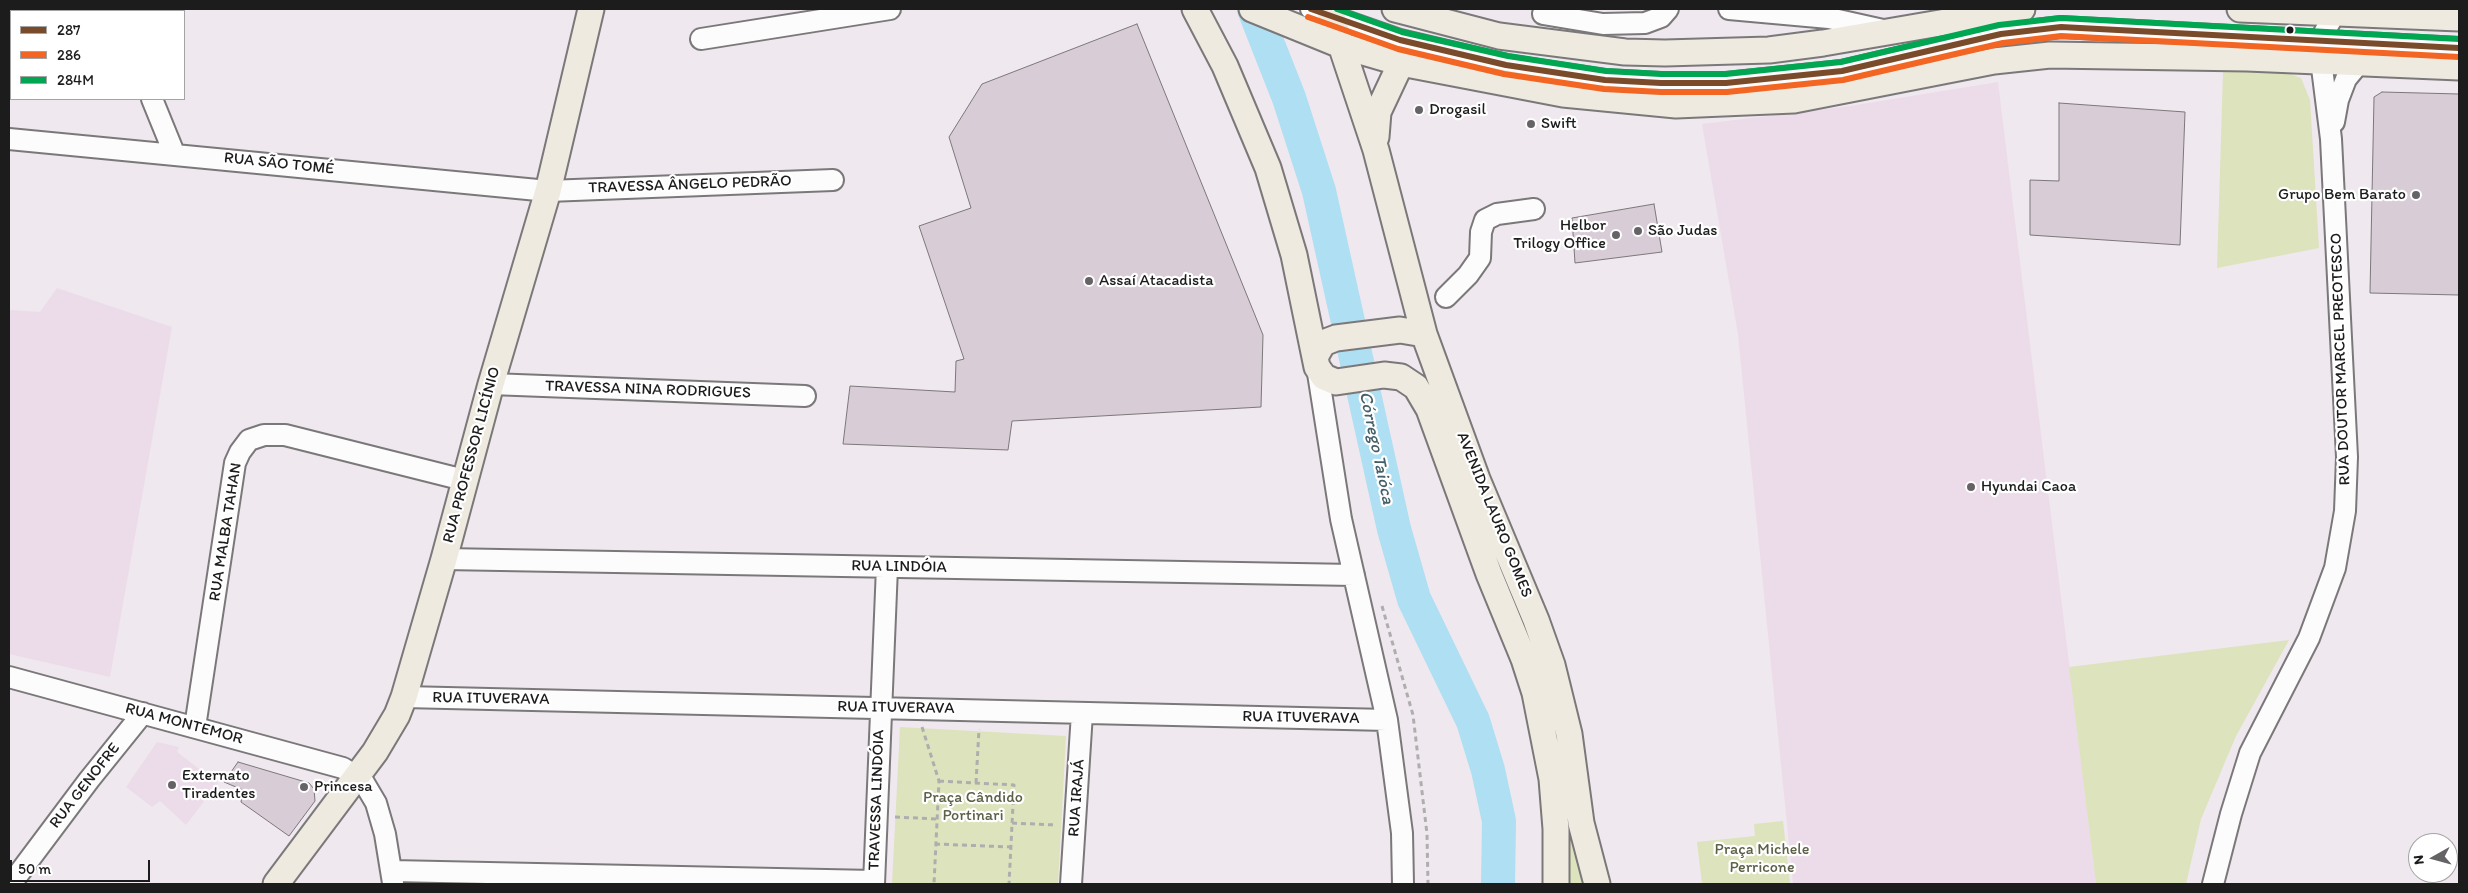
<!DOCTYPE html>
<html>
<head>
<meta charset="utf-8">
<style>
  body { margin:0 }
  #map { position:relative; width:2468px; height:893px; overflow:hidden; background:#efe8ee; font-family:Itim,sans-serif }
  canvas { display:block }
  .frame { position:absolute; inset:0; border:10px solid #1c1c1c; pointer-events:none }
  .legend { position:absolute; left:10px; top:10px; width:175px; height:90px; box-sizing:border-box; background:#fff; border:1px solid #a4a4a4; margin:0; padding:6px 9px; list-style:none; font-size:15px; color:#1c1c1c }
  .legend li { display:flex; align-items:center; gap:10px; height:25px }
  .legend b { width:25px; border:1px solid #a4a4a4 }
  .north { position:absolute; left:2408px; top:833px; width:50px; height:50px; box-sizing:border-box; background:#fff; border:1px solid #a4a4a4; border-radius:50%; rotate:263deg; font-size:14px; font-weight:700; line-height:20px; text-align:center; color:#1c1c1c }
  .north::after { content:''; display:block; margin:auto; width:18px; height:22px; background:#666366; clip-path:polygon(50% 0,100% 100%,50% 72%,0 100%) }
  .scale { position:absolute; left:10px; top:860px; width:140px; height:22px; box-sizing:border-box; border:2px solid #1c1c1c; border-top:0; padding-left:6px; font-size:15px; line-height:18px; white-space:nowrap; color:#1c1c1c; -webkit-text-stroke:4px #fff; paint-order:stroke }
</style>
</head>
<body>
<div id="map">
<canvas width="2468" height="893"></canvas>
<div class="frame"></div>
<ul class="legend">
<li><b style="height:6px;background:#7a4b2a"></b>287</li>
<li><b style="height:6px;background:#f26522"></b>286</li>
<li><b style="height:6px;background:#00a651"></b>284M</li>
</ul>
<div class="north">N</div>
<div class="scale">50 m</div>
</div>
<script>
const c = document.querySelector('canvas').getContext('2d');
c.lineJoin = 'round';
function fillPath(path, color) { c.fillStyle = color; c.fill(path, 'evenodd'); }
const toPath = rows => new Path2D(rows.map(r => 'M' + r).join(''));
function strokePath(path, color, width, dash) { c.strokeStyle = color; c.lineWidth = width; c.lineCap = dash ? 'butt' : 'round'; c.setLineDash(dash || []); c.stroke(path); }
function label(font, color, halo, rows, align = 'center') {
  c.font = font + ' Itim,sans-serif'; c.lineWidth = 4.5; c.setLineDash([]); c.textBaseline = 'middle'; c.strokeStyle = halo; c.fillStyle = color; for (const [text, x, y, turn = 0] of rows) {
    c.save(); c.translate(x, y); c.rotate((+turn || 0) * Math.PI / 180); c.textAlign = isNaN(turn) ? turn : align; if (halo) c.strokeText(text, 0, 0); c.fillText(text, 0, 0); c.restore();
  }
}
fillPath(toPath([
  [1998,82,2096,884,1793,884,1738,334,1702,124,1850,106],
  [57,288,172,327,110,677,9,654,9,310,40,312],
  [157,742,179,747,177,752,218,783,186,825,160,801,152,807,126,787]
]), '#ecdce9');
fillPath(toPath([
  [2223,72,2285,72,2301,78,2310,100,2319,248,2217,268],
  [2289,640,2236,736,2201,819,2186,884,2096,884,2069,667],
  [900,727,1066,736,1058,884,892,884],
  [1569,816,1582,884,1567,884],
  [1783,821,1790,884,1702,884,1697,842,1755,836,1754,824]
]), '#dde3bc');
strokePath(toPath([
  [1254,9,1289,98,1319,191,1394,529,1414,599,1473,721,1488,770,1499,821,1498,884]
]), '#aedff2', 34);
const building = toPath([
  [1137,24,1263,335,1261,407,1012,421,1008,450,843,444,850,386,955,392,956,361,964,359,919,226,971,208,949,137,982,84,1137,24],
  [2382,92,2459,94,2459,295,2370,293,2374,97,2382,92],
  [2059,103,2185,112,2180,245,2030,235,2030,180,2059,181,2059,103],
  [1654,204,1662,252,1575,263,1572,218,1654,204],
  [238,762,309,783,314,789,315,801,289,836,241,802,243,790,224,782,238,762]
]);
fillPath(building, '#d8ccd6');
strokePath(building, '#7b787a', 1);
const minor = toPath([
  [114,9,116,11],
  [1311,9,1400,40,1506,65,1605,80,1661,83,1726,83,1842,71,2001,34,2061,27,2459,48],
  [1729,9,1829,18,1883,30],
  [1543,14,1603,24,1645,23,1661,17,1668,9],
  [701,39,890,9],
  [152,99,174,153],
  [2334,122,2338,100,2346,79,2360,62],
  [9,139,548,191,833,180],
  [1446,297,1468,275,1480,258,1481,232,1485,220,1497,214,1534,209],
  [1317,367,1341,519,1387,720,1402,833,1403,884],
  [491,384,805,396],
  [444,559,1354,575],
  [9,677,343,768,363,781,376,803,385,834,393,883],
  [404,697,1387,720],
  [195,727,235,463,240,452,249,440,264,435,285,435,464,480],
  [392,871,874,881],
  [11,884,89,780,143,713],
  [874,884,887,567],
  [1071,884,1082,713],
  [2213,884,2231,814,2250,753,2309,638,2335,568,2345,511,2347,457,2331,139,2321,60,2324,33,2337,9]
]);
const major = toPath([
  [1195,9,1225,66,1268,168,1294,255,1317,367,1324,377,1336,382,1384,375,1401,377,1416,387,1429,409,1489,574,1524,659,1535,693,1552,779,1556,829,1556,884],
  [1252,9,1343,46,1401,63,1563,94,1676,105,1794,100,1994,61,2050,55,2247,58,2459,67],
  [1329,9,1376,150,1424,334,1477,479,1536,620,1552,665,1569,734,1581,823,1597,884],
  [1395,9,1499,36,1625,52,1665,53,1769,50,1823,43,2022,9],
  [2240,9,2459,18],
  [1376,137,1378,112,1401,63],
  [1315,357,1323,343,1336,338,1400,330,1424,334],
  [276,884,375,752,397,715,404,697,444,559,491,384,548,191,591,9]
]);
strokePath(minor, '#7b787a', 24);
strokePath(major, '#7b787a', 29);
strokePath(toPath([
  [1382,606,1413,715,1427,834,1428,884],
  [922,727,939,781,934,884],
  [939,781,1014,785,1009,884],
  [976,783,979,729],
  [895,817,937,819],
  [1012,823,1056,825],
  [935,844,1011,847]
]), '#afaeaf', 3, [5, 4]);
strokePath(minor, '#fdfcfc', 20);
strokePath(major, '#eeeadf', 25);
strokePath(toPath([
  [1311,9,1400,40,1506,65,1605,80,1661,83,1726,83,1842,71,2001,34,2061,27,2459,48]
]), '#7a4b2a', 6);
strokePath(toPath([
  [1308,17,1398,49,1504,74,1604,89,1661,92,1727,92,1843,80,2003,43,2061,36,2459,57]
]), '#f26522', 6);
strokePath(toPath([
  [1337,9,1402,32,1508,56,1606,71,1661,74,1726,74,1841,62,1999,25,2061,18,2459,39]
]), '#00a651', 6);
for (const [x, y, r, color] of [
  [2290,30,4.5,"#1c1c1c"],
  [1419,110,5,"#666366"],
  [1531,124,5,"#666366"],
  [2416,195,5,"#666366"],
  [1638,231,5,"#666366"],
  [1616,235,5,"#666366"],
  [1089,281,5,"#666366"],
  [1971,487,5,"#666366"],
  [172,785,5,"#666366"],
  [304,787,5,"#666366"]
]) { const dot = new Path2D(); dot.arc(x, y, r, 0, 2 * Math.PI); c.fillStyle = color; c.fill(dot); strokePath(dot, '#fff', 2); }
label('16px', '#1c1c1c', '#fff', [
  ["Drogasil",1429,110],
  ["Swift",1541,124],
  ["Grupo Bem Barato",2406,195,"right"],
  ["Helbor",1606,226,"right"],
  ["Trilogy Office",1606,244,"right"],
  ["São Judas",1648,231],
  ["Assaí Atacadista",1099,281],
  ["Hyundai Caoa",1981,487],
  ["Externato",182,776],
  ["Tiradentes",182,794],
  ["Princesa",314,787]
], 'left');
label('16px', '#1c1c1c', '#fff', [
  ["RUA SÃO TOMÉ",279,164,6],
  ["TRAVESSA ÂNGELO PEDRÃO",690,185,-2],
  ["RUA DOUTOR MARCEL PREOTESCO",2341,359,-92],
  ["TRAVESSA NINA RODRIGUES",648,390,2],
  ["RUA PROFESSOR LICÍNIO",472,455,-75],
  ["AVENIDA LAURO GOMES",1494,515,68],
  ["RUA MALBA TAHAN",226,532,-81],
  ["RUA LINDÓIA",899,567,1],
  ["RUA ITUVERAVA",491,699,1],
  ["RUA ITUVERAVA",896,708,1],
  ["RUA ITUVERAVA",1301,718,1],
  ["RUA MONTEMOR",184,724,15],
  ["RUA GENOFRE",85,786,-52],
  ["RUA IRAJÁ",1077,798,-86],
  ["TRAVESSA LINDÓIA",877,800,-88]
]);
label('16px', '#5b6046', '#fff', [
  ["Praça Cândido",973,798],
  ["Portinari",973,816],
  ["Praça Michele",1762,850],
  ["Perricone",1762,868]
]);
label('italic 18px', '#455f68', '#fff', [
  ["Córrego Taióca",1376,448,78]
]);
</script>
</body>
</html>
